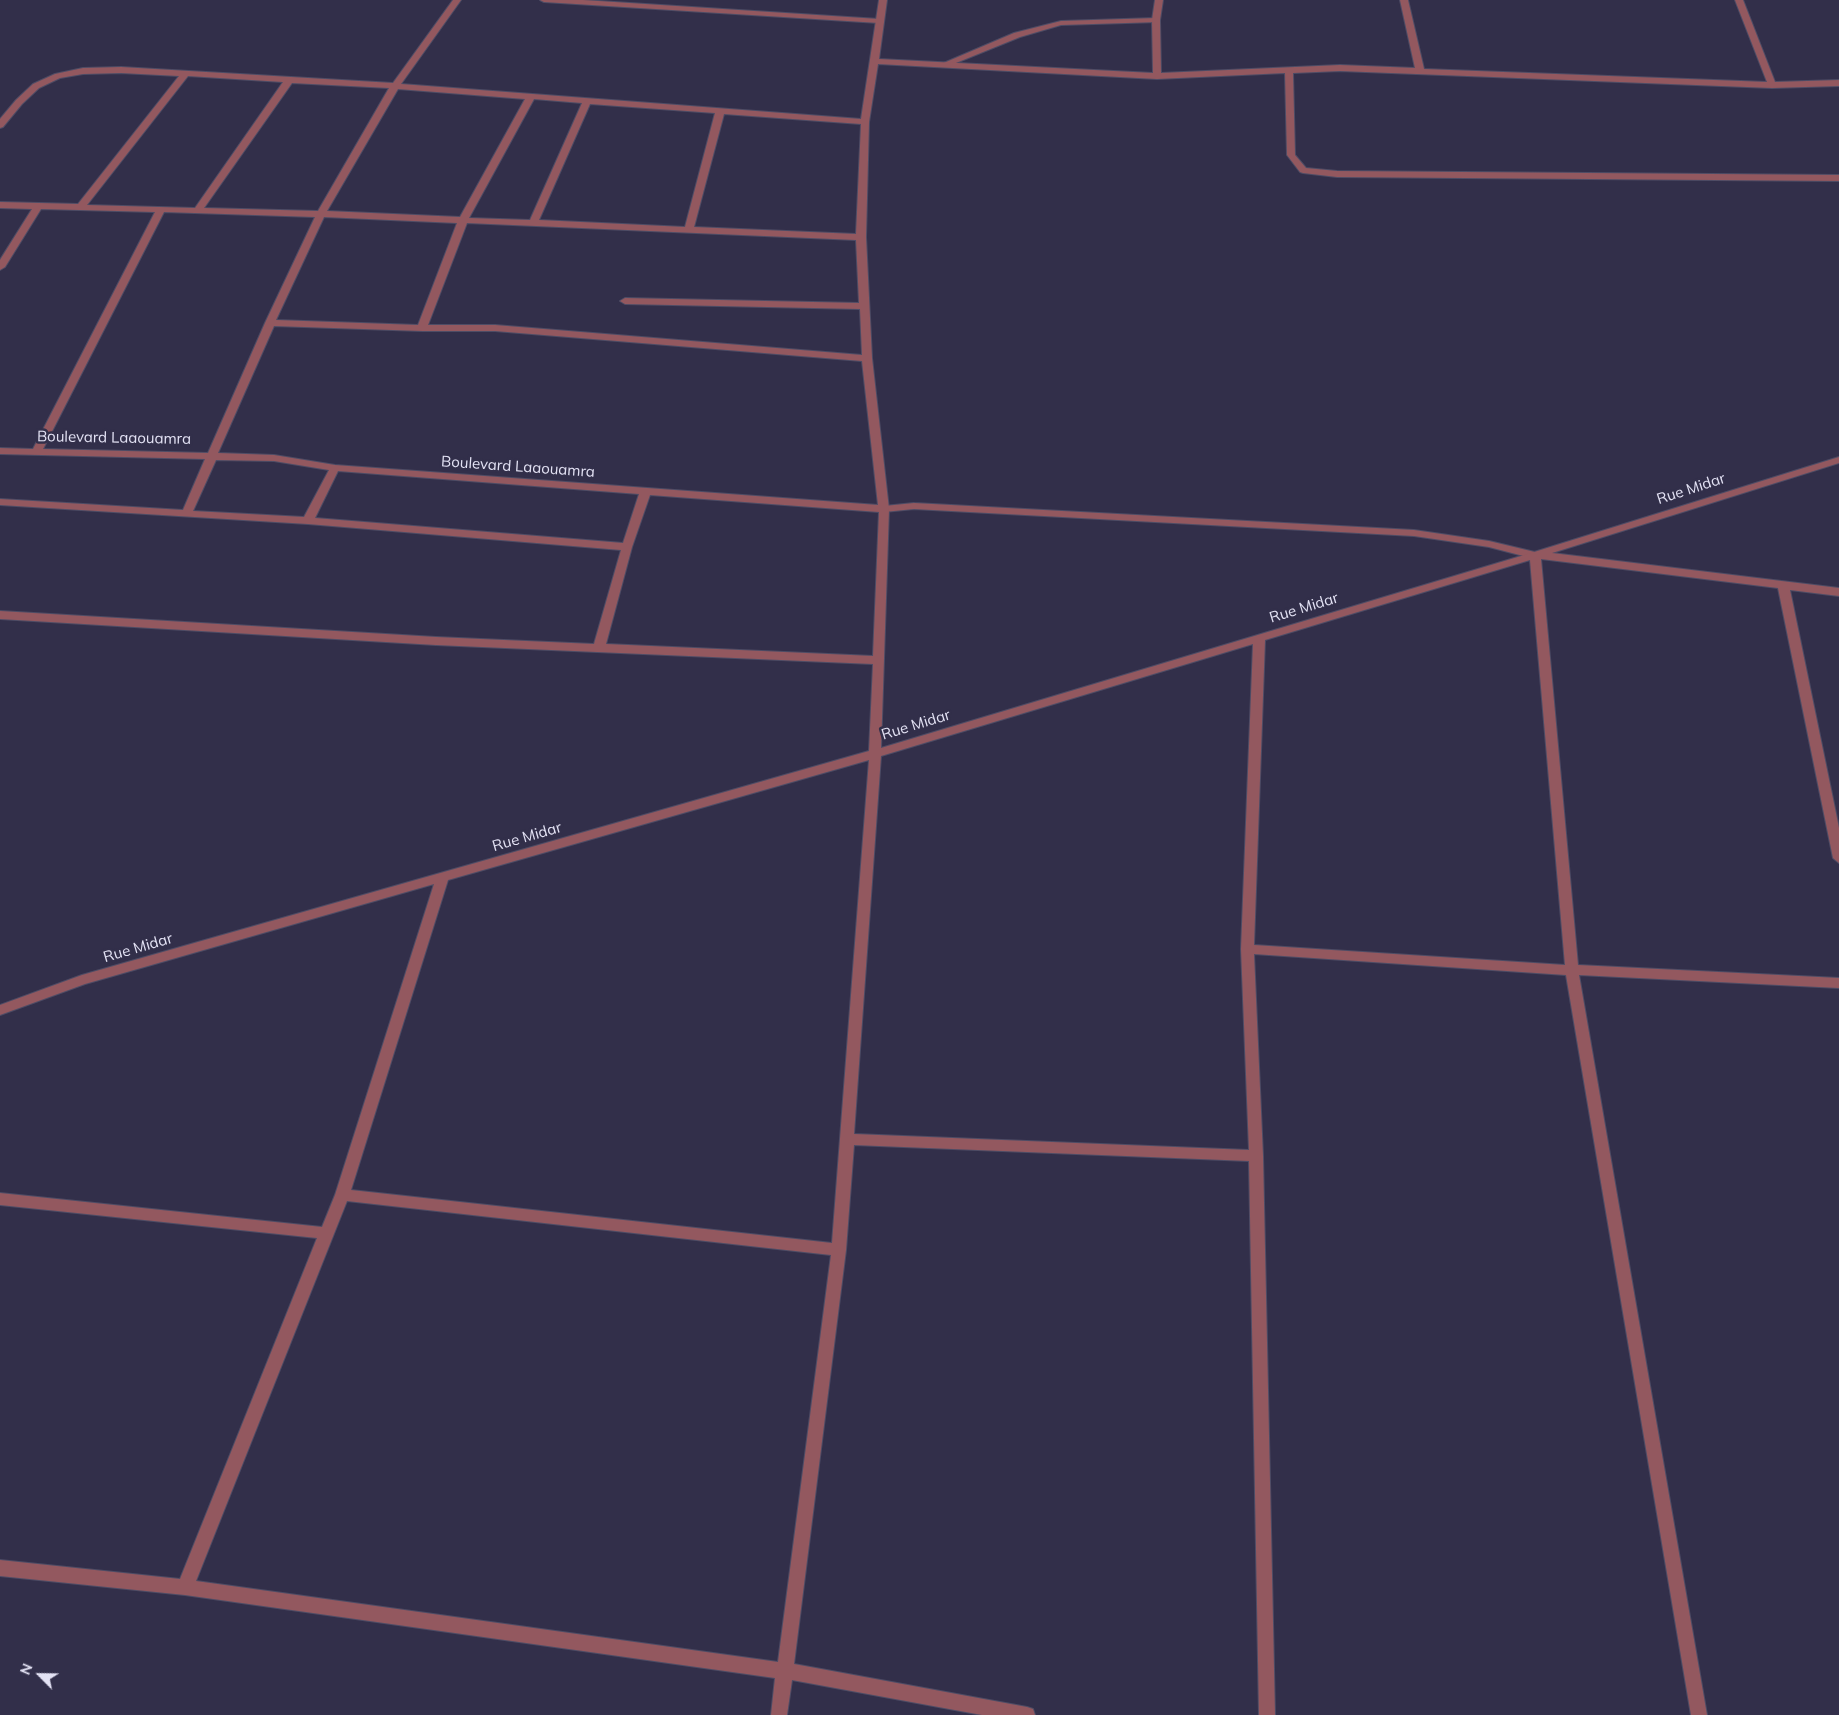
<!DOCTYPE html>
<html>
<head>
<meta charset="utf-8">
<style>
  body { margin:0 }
  #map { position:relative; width:1839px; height:1715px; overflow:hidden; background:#322f4a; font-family:Mulish,sans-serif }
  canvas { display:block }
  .north { position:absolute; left:15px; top:1650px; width:50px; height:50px; -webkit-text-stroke:4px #322f4a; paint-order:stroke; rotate:293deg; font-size:14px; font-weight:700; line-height:20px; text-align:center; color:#e3e2f4 }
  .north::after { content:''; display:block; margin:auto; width:18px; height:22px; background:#e3e2f4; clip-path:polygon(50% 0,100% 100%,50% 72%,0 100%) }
</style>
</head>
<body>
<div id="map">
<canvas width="1839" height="1715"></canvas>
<div class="north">N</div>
</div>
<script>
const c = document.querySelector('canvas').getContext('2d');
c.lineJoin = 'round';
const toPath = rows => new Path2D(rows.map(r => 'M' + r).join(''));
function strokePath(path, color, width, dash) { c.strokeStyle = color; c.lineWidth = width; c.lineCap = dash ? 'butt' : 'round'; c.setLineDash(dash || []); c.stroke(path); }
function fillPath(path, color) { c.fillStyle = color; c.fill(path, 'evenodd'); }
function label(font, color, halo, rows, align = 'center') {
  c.font = font + ' Mulish,sans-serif'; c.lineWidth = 5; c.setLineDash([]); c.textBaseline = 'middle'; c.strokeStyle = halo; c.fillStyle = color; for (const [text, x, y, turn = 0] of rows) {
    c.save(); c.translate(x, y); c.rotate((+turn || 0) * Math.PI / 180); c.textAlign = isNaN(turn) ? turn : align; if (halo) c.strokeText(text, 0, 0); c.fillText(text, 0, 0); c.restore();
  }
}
const service = toPath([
  [540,0,583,0,879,19,883,21,879,23,544,2,540,0],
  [1156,18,1160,20,1159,22,1061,25,1020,37,946,67,939,65,1014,33,1061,21,1156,18],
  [914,503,1414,530,1489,541,1539,553,1540,555,1535,559,1489,547,1414,536,914,509,884,512,879,509,884,506,914,503]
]);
const minor = toPath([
  [453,0,461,0,401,84,861,119,879,0,887,0,879,59,1153,73,1152,20,1155,0,1163,0,1160,20,1161,73,1340,65,1415,68,1400,0,1408,0,1424,69,1767,82,1735,0,1743,0,1775,82,1839,80,1839,86,1772,88,1340,71,1293,73,1295,155,1306,168,1337,171,1839,175,1839,181,1337,177,1303,173,1300,172,1287,155,1285,73,1157,79,878,64,869,122,866,237,872,358,889,509,881,748,1531,553,1839,457,1839,463,1552,553,1839,588,1839,596,1790,590,1839,828,1839,863,1833,858,1778,588,1541,559,1578,965,1839,978,1839,988,1579,975,1707,1715,1691,1715,1566,975,1254,954,1263,1156,1275,1715,1259,1715,1249,1161,854,1145,846,1250,794,1664,1027,1707,1033,1709,1035,1715,982,1715,792,1680,787,1715,771,1715,775,1678,185,1595,0,1576,0,1560,180,1579,317,1238,0,1205,0,1193,322,1227,335,1195,434,884,85,984,0,1015,0,1005,82,975,869,751,873,664,436,645,0,619,0,611,436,637,594,644,621,550,308,524,0,505,0,499,183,510,205,459,0,454,0,448,33,449,155,212,41,209,5,267,0,270,0,260,32,209,0,208,0,202,78,204,179,76,121,73,83,74,60,78,39,88,22,104,3,127,0,128,0,119,16,100,33,84,55,74,83,68,121,67,393,83,453,0],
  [188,76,283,82,195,208,87,205,188,76],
  [292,83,389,88,318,211,204,208,292,83],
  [398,89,525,99,460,217,327,211,398,89],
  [534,99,582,103,530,220,469,218,534,99],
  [590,104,715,113,685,227,539,220,590,104],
  [724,114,861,124,856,234,694,227,724,114],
  [164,212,315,217,265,323,208,453,43,449,164,212],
  [324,217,457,223,418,325,276,320,324,217],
  [467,223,856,240,859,303,625,298,620,301,625,304,860,309,862,355,495,325,428,325,467,223],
  [274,326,422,331,495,331,862,361,878,505,335,465,274,455,218,453,274,326],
  [216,460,274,461,329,470,304,517,193,511,216,460],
  [338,471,639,494,623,543,315,518,338,471],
  [650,495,879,512,873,656,606,644,632,547,650,495],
  [1530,560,1565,965,1254,945,1265,640,1530,560],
  [1253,644,1241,949,1249,1150,854,1134,881,756,1253,644],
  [869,760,832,1243,351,1190,448,880,869,760],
  [347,1201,831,1255,778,1662,196,1581,347,1201]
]);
strokePath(service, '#4e4c65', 2);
strokePath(minor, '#4e4c65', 2);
fillPath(service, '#93585f');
fillPath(minor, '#93585f');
label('15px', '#e3e2f4', '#322f4a', [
  ["Boulevard Laaouamra",114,438,1],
  ["Boulevard Laaouamra",518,467,4],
  ["Rue Midar",1691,489,-18],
  ["Rue Midar",1304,608,-17],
  ["Rue Midar",916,725,-17],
  ["Rue Midar",527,837,-16],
  ["Rue Midar",138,948,-16]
]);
</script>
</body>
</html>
